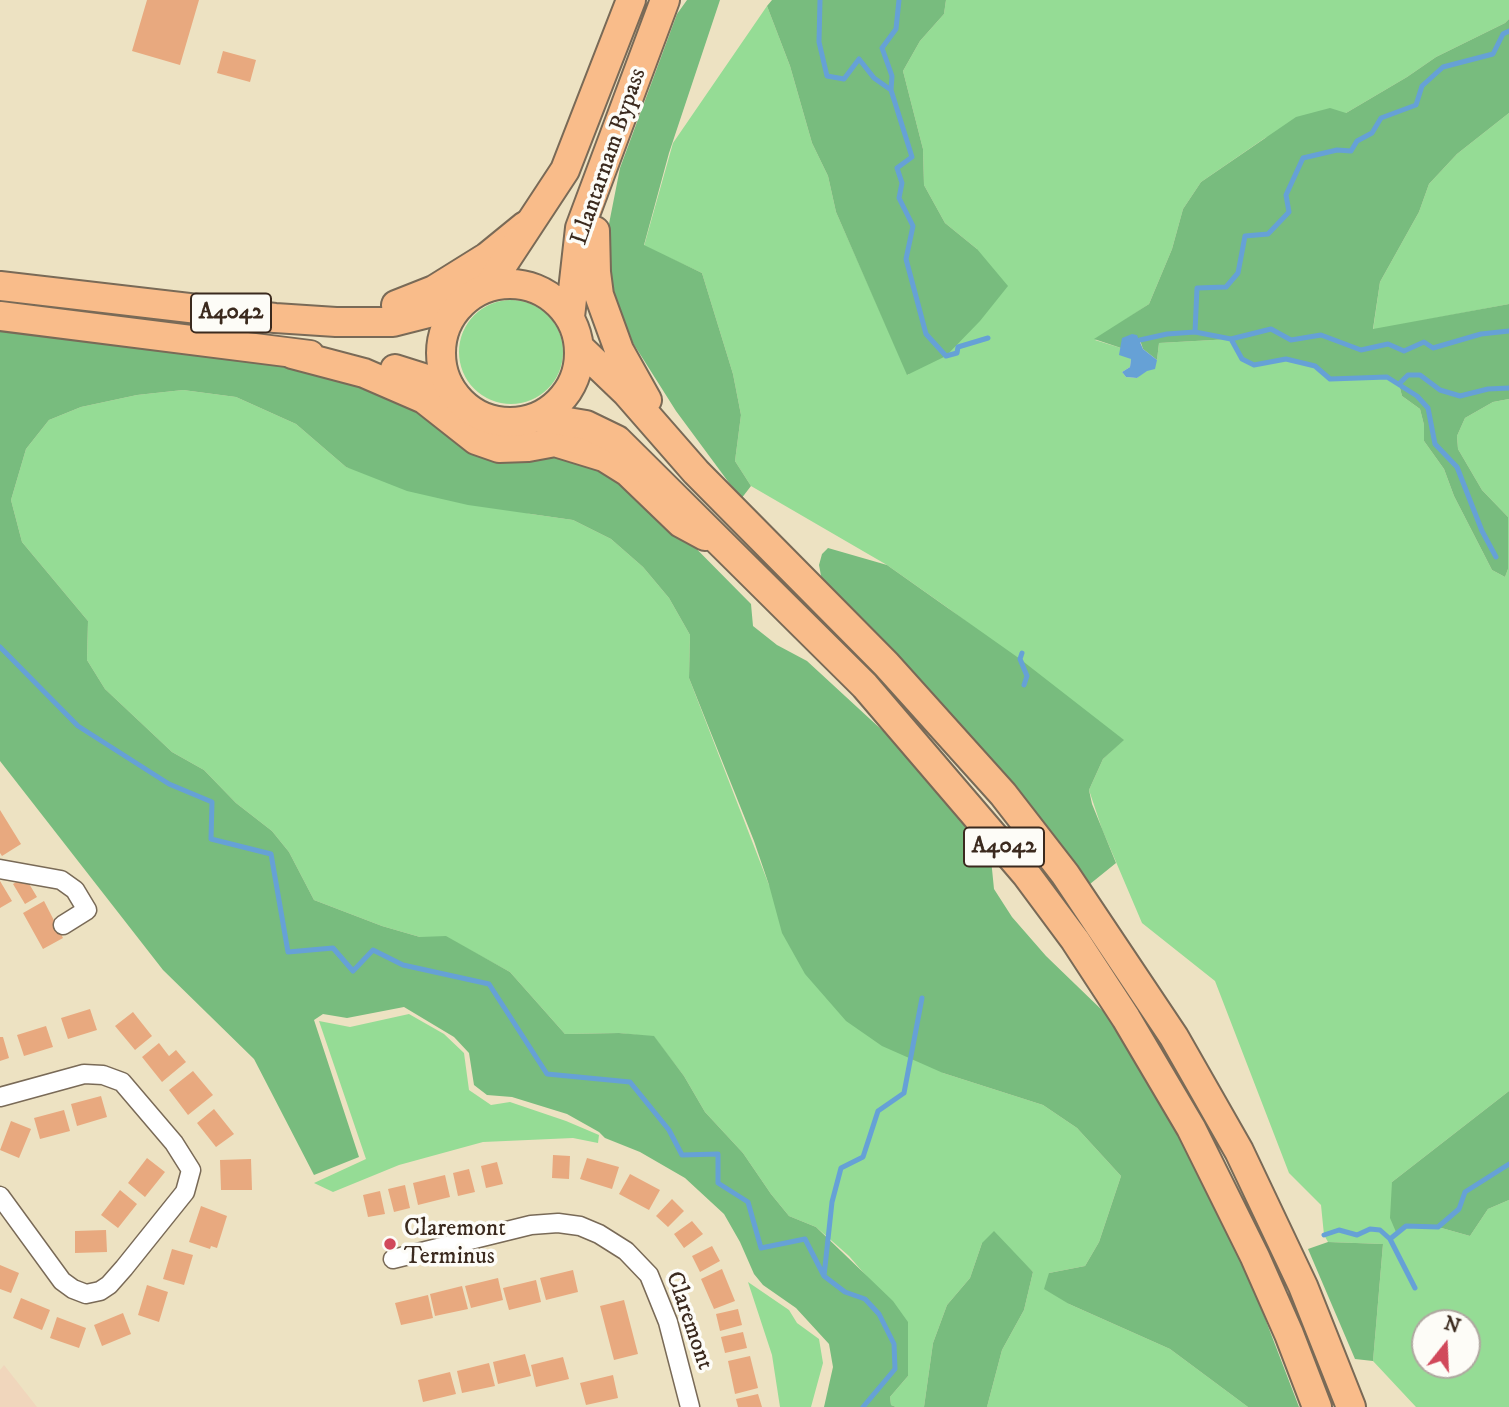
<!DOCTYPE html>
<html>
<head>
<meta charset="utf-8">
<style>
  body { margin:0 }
  #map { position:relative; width:1509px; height:1407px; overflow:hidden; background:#ede2c2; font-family:"IM FELL DW Pica",serif }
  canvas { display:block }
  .north { position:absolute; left:1411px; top:1309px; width:70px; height:70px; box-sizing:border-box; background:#fdfcf7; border:2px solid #afa8a0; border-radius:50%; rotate:18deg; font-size:19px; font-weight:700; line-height:28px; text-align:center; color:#3b2a1e }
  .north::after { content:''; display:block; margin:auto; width:24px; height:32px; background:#d1495b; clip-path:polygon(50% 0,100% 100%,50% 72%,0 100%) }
</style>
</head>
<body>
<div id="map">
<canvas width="1509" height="1407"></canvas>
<div class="north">N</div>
</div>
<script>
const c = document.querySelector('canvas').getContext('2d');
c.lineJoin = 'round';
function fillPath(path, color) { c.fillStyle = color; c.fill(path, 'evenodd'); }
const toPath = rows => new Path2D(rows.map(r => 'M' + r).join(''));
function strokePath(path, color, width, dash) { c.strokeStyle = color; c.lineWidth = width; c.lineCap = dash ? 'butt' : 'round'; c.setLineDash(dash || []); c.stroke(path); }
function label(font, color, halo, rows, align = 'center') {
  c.font = font + ' "IM FELL DW Pica",serif'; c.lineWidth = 7; c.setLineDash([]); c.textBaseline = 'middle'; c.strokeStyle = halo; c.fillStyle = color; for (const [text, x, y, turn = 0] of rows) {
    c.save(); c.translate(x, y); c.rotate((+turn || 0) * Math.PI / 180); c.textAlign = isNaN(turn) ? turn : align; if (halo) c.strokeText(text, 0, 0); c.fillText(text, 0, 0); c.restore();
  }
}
fillPath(toPath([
  [4,1365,37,1407,0,1407,0,1370]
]), '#f0d6bc');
fillPath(toPath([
  [946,0,1509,0,1509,19,1505,23,1436,57,1407,77,1346,113,1265,138,1201,182,1183,209,1172,249,1149,304,1095,340,1121,348,1131,359,1130,367,1122,372,1126,377,1137,378,1157,360,1159,343,1231,339,1242,359,1254,365,1286,359,1315,366,1330,379,1387,377,1399,384,1402,396,1420,409,1424,425,1424,441,1444,469,1454,496,1492,570,1505,577,1508,569,1508,517,1482,490,1458,449,1457,436,1465,418,1493,402,1509,399,1509,1091,1392,1182,1406,1226,1438,1227,1470,1236,1488,1209,1509,1200,1509,1407,1416,1407,1373,1361,1383,1244,1328,1242,1324,1235,1321,1205,1289,1173,1215,981,1142,923,1102,829,1089,790,1103,759,1123,740,948,608,887,565,751,486,735,461,741,415,733,374,702,273,644,246,673,143,767,6,790,66,812,143,828,176,836,212,908,375,977,249,945,223,924,185,923,149,903,71,920,41,944,14],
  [1425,1323,1467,1323,1467,1365,1425,1365],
  [1509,113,1509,304,1373,330,1380,282,1419,212,1429,184,1457,154],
  '459 352a52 52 0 1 1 104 0a52 52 0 1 1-104 0Z',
  [183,390,236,397,296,424,346,467,531,514,573,520,611,539,643,567,669,598,690,635,689,678,769,885,943,1073,1043,1105,1077,1128,1121,1176,1099,1242,1085,1266,1049,1273,1069,1304,1170,1349,1248,1407,987,1407,1002,1350,1024,1310,1033,1272,1018,1258,982,1243,970,1278,947,1305,933,1343,924,1407,896,1407,891,1405,890,1397,908,1376,868,1278,849,1256,816,1227,789,1216,771,1194,743,1153,705,1112,684,1076,654,1037,619,1033,565,1034,510,972,446,937,420,937,382,926,314,900,289,852,272,831,236,803,204,770,172,752,105,689,87,660,88,621,22,542,11,500,26,449,49,420,81,407,137,395],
  [409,1014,444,1034,464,1053,469,1090,491,1105,510,1102,566,1121,599,1135,598,1143,573,1138,483,1142,399,1165,333,1192,314,1183,366,1159,319,1021,350,1027],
  [748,1282,789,1310,797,1323,819,1339,823,1363,811,1407,780,1407,772,1355]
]), '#95dc95');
fillPath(toPath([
  [687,0,720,0,669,153,644,245,702,273,733,374,741,415,735,461,751,486,741,499,676,411,633,343,610,285,607,234,620,168,677,14],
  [772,0,946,0,944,14,920,41,903,71,923,149,924,185,945,223,977,249,1008,286,980,321,946,356,907,375,836,212,828,176,812,143,790,66,767,6],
  [1509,19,1509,113,1457,154,1429,184,1419,212,1380,282,1373,329,1509,304,1509,399,1493,402,1465,418,1457,436,1458,449,1482,490,1508,517,1508,569,1505,577,1492,570,1454,496,1444,469,1424,441,1424,425,1420,409,1402,396,1399,384,1387,377,1330,379,1315,366,1286,359,1254,365,1242,359,1231,339,1159,343,1157,360,1143,349,1140,340,1121,348,1094,339,1149,304,1172,249,1183,209,1201,182,1296,117,1330,108,1346,113,1407,77,1436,57,1505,23],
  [0,326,297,364,345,378,431,415,598,464,663,515,751,604,753,626,777,645,807,661,883,731,979,837,991,859,994,889,1012,917,1046,956,1105,1013,1148,1079,1205,1181,1248,1274,1299,1407,1248,1407,1170,1349,1069,1304,1044,1289,1049,1273,1085,1266,1099,1242,1121,1176,1077,1128,1043,1105,943,1073,882,1046,846,1021,805,974,782,933,769,885,754,841,689,678,690,635,669,598,643,567,611,539,573,520,468,505,407,491,346,467,296,424,236,397,183,390,137,395,81,407,49,420,26,449,11,500,22,542,88,621,87,660,105,689,172,752,204,770,236,803,272,831,289,852,314,900,382,926,420,937,446,936,510,972,565,1034,619,1033,654,1036,684,1076,705,1112,743,1153,771,1194,789,1216,816,1227,893,1301,908,1322,908,1376,890,1397,891,1405,896,1407,824,1407,833,1367,829,1344,796,1308,763,1285,754,1274,740,1242,724,1214,685,1178,640,1152,605,1138,599,1132,567,1114,512,1097,487,1095,474,1085,469,1053,454,1037,404,1007,347,1018,323,1014,314,1020,359,1157,314,1175,254,1059,163,970,0,761],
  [828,548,887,565,1020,659,1124,740,1103,759,1089,790,1092,804,1116,863,1090,884,1057,841,980,750,822,581,819,565,822,554],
  [1509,1091,1509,1200,1488,1209,1470,1236,1438,1227,1406,1226,1396,1232,1390,1218,1392,1182],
  [994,1231,1033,1272,1024,1310,1002,1350,987,1407,924,1407,933,1343,947,1305,970,1278,982,1243],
  [1328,1242,1383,1244,1373,1361,1355,1359,1308,1249]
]), '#78bc7e');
fillPath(toPath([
  [1132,334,1137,335,1143,349,1157,360,1155,369,1147,371,1137,378,1126,377,1122,372,1130,367,1131,359,1119,355,1122,338]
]), '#66a1d6');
strokePath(toPath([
  [820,0,819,42,827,76,844,79,859,59,874,78,891,90,912,157,897,168,902,183,899,198,913,226,906,259,926,334,946,356,957,353,958,347,988,338],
  [891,90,892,76,882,48,896,29,899,0],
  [1195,332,1197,288,1226,287,1238,273,1245,236,1268,234,1289,212,1286,195,1303,158,1337,150,1351,151,1357,141,1372,133,1381,118,1416,105,1422,86,1443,67,1493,54,1503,34,1509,31],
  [1231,339,1242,359,1254,365,1286,359,1315,366,1330,379,1387,377,1417,396,1428,408,1435,444,1457,467,1482,531,1496,557],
  [1140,340,1167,334,1195,332,1231,339,1271,329,1291,340,1321,335,1361,350,1388,344,1404,351,1424,342,1433,348,1481,334,1509,331],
  [1399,384,1408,375,1420,375,1440,390,1460,396,1488,389,1509,388],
  [0,647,78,726,169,784,212,802,211,839,271,854,288,952,333,948,353,971,373,950,403,965,489,984,547,1074,630,1082,669,1130,682,1155,718,1154,718,1183,748,1202,761,1248,805,1239,824,1276,845,1292,865,1299,879,1314,894,1344,895,1369,863,1407],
  [1022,653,1020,659,1027,676,1024,685],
  [1324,1235,1339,1230,1357,1235,1370,1229,1380,1230,1390,1239,1406,1226,1438,1227,1459,1209,1465,1192,1509,1164],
  [1390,1239,1415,1288],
  [824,1276,832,1202,841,1168,863,1157,878,1111,904,1093,922,998]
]), '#66a1d6', 5);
fillPath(toPath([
  [147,0,199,0,180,65,132,51],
  [223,51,256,60,250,82,217,73],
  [0,810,21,844,2,856,0,853],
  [25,877,37,897,25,904,13,884],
  [0,881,12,901,0,908],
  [44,901,63,938,43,949,23,913],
  [90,1009,97,1030,68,1039,61,1018],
  [133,1012,152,1036,135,1050,115,1026],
  [46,1026,53,1047,24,1056,17,1035],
  [0,1037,3,1037,9,1058,0,1061],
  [159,1043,169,1056,176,1050,186,1062,162,1082,142,1057],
  [193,1071,213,1095,188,1115,169,1090],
  [101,1096,107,1117,77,1126,71,1104],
  [214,1109,234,1134,216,1147,197,1123],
  [64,1110,70,1131,40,1139,34,1118],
  [11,1121,31,1129,19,1158,0,1150],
  [553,1155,570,1156,569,1179,552,1178],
  [147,1158,165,1172,145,1197,128,1183],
  [587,1158,619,1167,612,1189,580,1179],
  [251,1159,252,1190,221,1190,220,1160],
  [497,1162,503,1184,486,1188,481,1166],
  [469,1169,475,1192,458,1196,453,1173],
  [630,1174,660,1190,649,1210,619,1194],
  [445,1175,450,1197,418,1205,413,1183],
  [405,1185,410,1208,394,1212,388,1189],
  [120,1190,137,1204,118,1228,101,1215],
  [380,1191,385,1214,368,1217,363,1195],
  [672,1199,684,1211,668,1227,656,1216],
  [201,1206,227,1216,217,1248,211,1246,210,1249,189,1242],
  [692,1221,703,1234,684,1248,674,1234],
  [106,1230,107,1252,75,1253,75,1231],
  [712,1246,720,1261,700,1272,692,1256],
  [172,1249,193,1255,184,1285,163,1279],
  [0,1265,19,1273,11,1293,0,1289],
  [722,1269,735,1301,714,1309,701,1279],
  [573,1270,578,1292,546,1300,540,1278],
  [498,1278,503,1300,471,1308,465,1286],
  [536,1280,541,1302,509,1310,503,1288],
  [147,1285,168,1292,159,1322,138,1315],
  [462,1286,468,1309,435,1316,430,1294],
  [428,1295,433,1318,401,1325,395,1303],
  [21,1298,50,1310,42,1330,13,1318],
  [624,1300,638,1354,614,1360,600,1306],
  [738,1309,742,1325,720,1331,716,1314],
  [123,1313,131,1334,102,1346,94,1325],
  [57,1317,86,1328,79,1348,50,1338],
  [743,1332,747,1348,725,1353,721,1337],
  [525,1354,531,1376,498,1384,493,1362],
  [750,1356,758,1388,735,1394,728,1361],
  [563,1357,569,1379,536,1387,531,1365],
  [489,1363,495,1386,462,1393,457,1371],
  [450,1372,456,1394,423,1402,418,1380],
  [613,1375,618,1398,586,1405,580,1383],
  [758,1394,762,1407,738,1407,736,1399]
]), '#e8a97f');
const minor = toPath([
  [0,869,61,880,75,890,87,910,63,925],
  [0,1097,84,1074,103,1075,122,1082,174,1143,191,1170,185,1192,124,1268,109,1285,100,1291,86,1294,73,1289,62,1281,0,1196],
  [393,1259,531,1225,558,1223,580,1226,599,1234,626,1251,649,1275,668,1322,690,1407]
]);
const primary = toPath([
  [0,286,275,318,336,322,393,322,460,305],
  [396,305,434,290,487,257,525,226],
  [0,316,310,355],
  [292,354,364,373,424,399,476,440,499,448,528,447,555,442,604,457,628,472,681,523,705,536],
  [395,369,449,386]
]);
const trunk = toPath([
  [595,231,596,272,599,295,619,350,647,400],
  '441 353a69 69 0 1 1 138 0a69 69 0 1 1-138 0Z',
  [488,287,565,170,631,0],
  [570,317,580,228,665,0],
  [580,348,627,393,696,472,886,664,1003,794,1065,874,1174,1037,1239,1151,1303,1286,1351,1407],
  [538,417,586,425,617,440,865,686,1026,874,1075,940,1126,1018,1191,1128,1255,1257,1289,1334,1317,1407]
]);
strokePath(minor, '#796a57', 21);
strokePath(primary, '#796a57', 32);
strokePath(trunk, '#796a57', 32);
strokePath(minor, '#fff', 18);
strokePath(primary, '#f9bc8a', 28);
strokePath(trunk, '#f9bc8a', 28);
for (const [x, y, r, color] of [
  [390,1244,7,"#d1495b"]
]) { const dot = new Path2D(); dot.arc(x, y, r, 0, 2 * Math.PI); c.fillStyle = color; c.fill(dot); strokePath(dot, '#fdfcf7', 2.5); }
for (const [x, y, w] of [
  [231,313,80],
  [1004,847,80]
]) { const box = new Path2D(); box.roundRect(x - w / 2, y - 19.5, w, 39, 5); c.fillStyle = '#fdfcf7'; c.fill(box); strokePath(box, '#3b2a1e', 2); }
label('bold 23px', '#3b2a1e', null, [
  ["A4042",231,313],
  ["A4042",1004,847]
]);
label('24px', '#3b2a1e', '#fdfcf7', [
  ["Llantarnam Bypass",610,157,-71],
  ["Claremont",688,1321,71]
]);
label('24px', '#3b2a1e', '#fdfcf7', [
  ["Claremont",404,1230],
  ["Terminus",404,1258]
], 'left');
</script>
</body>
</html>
